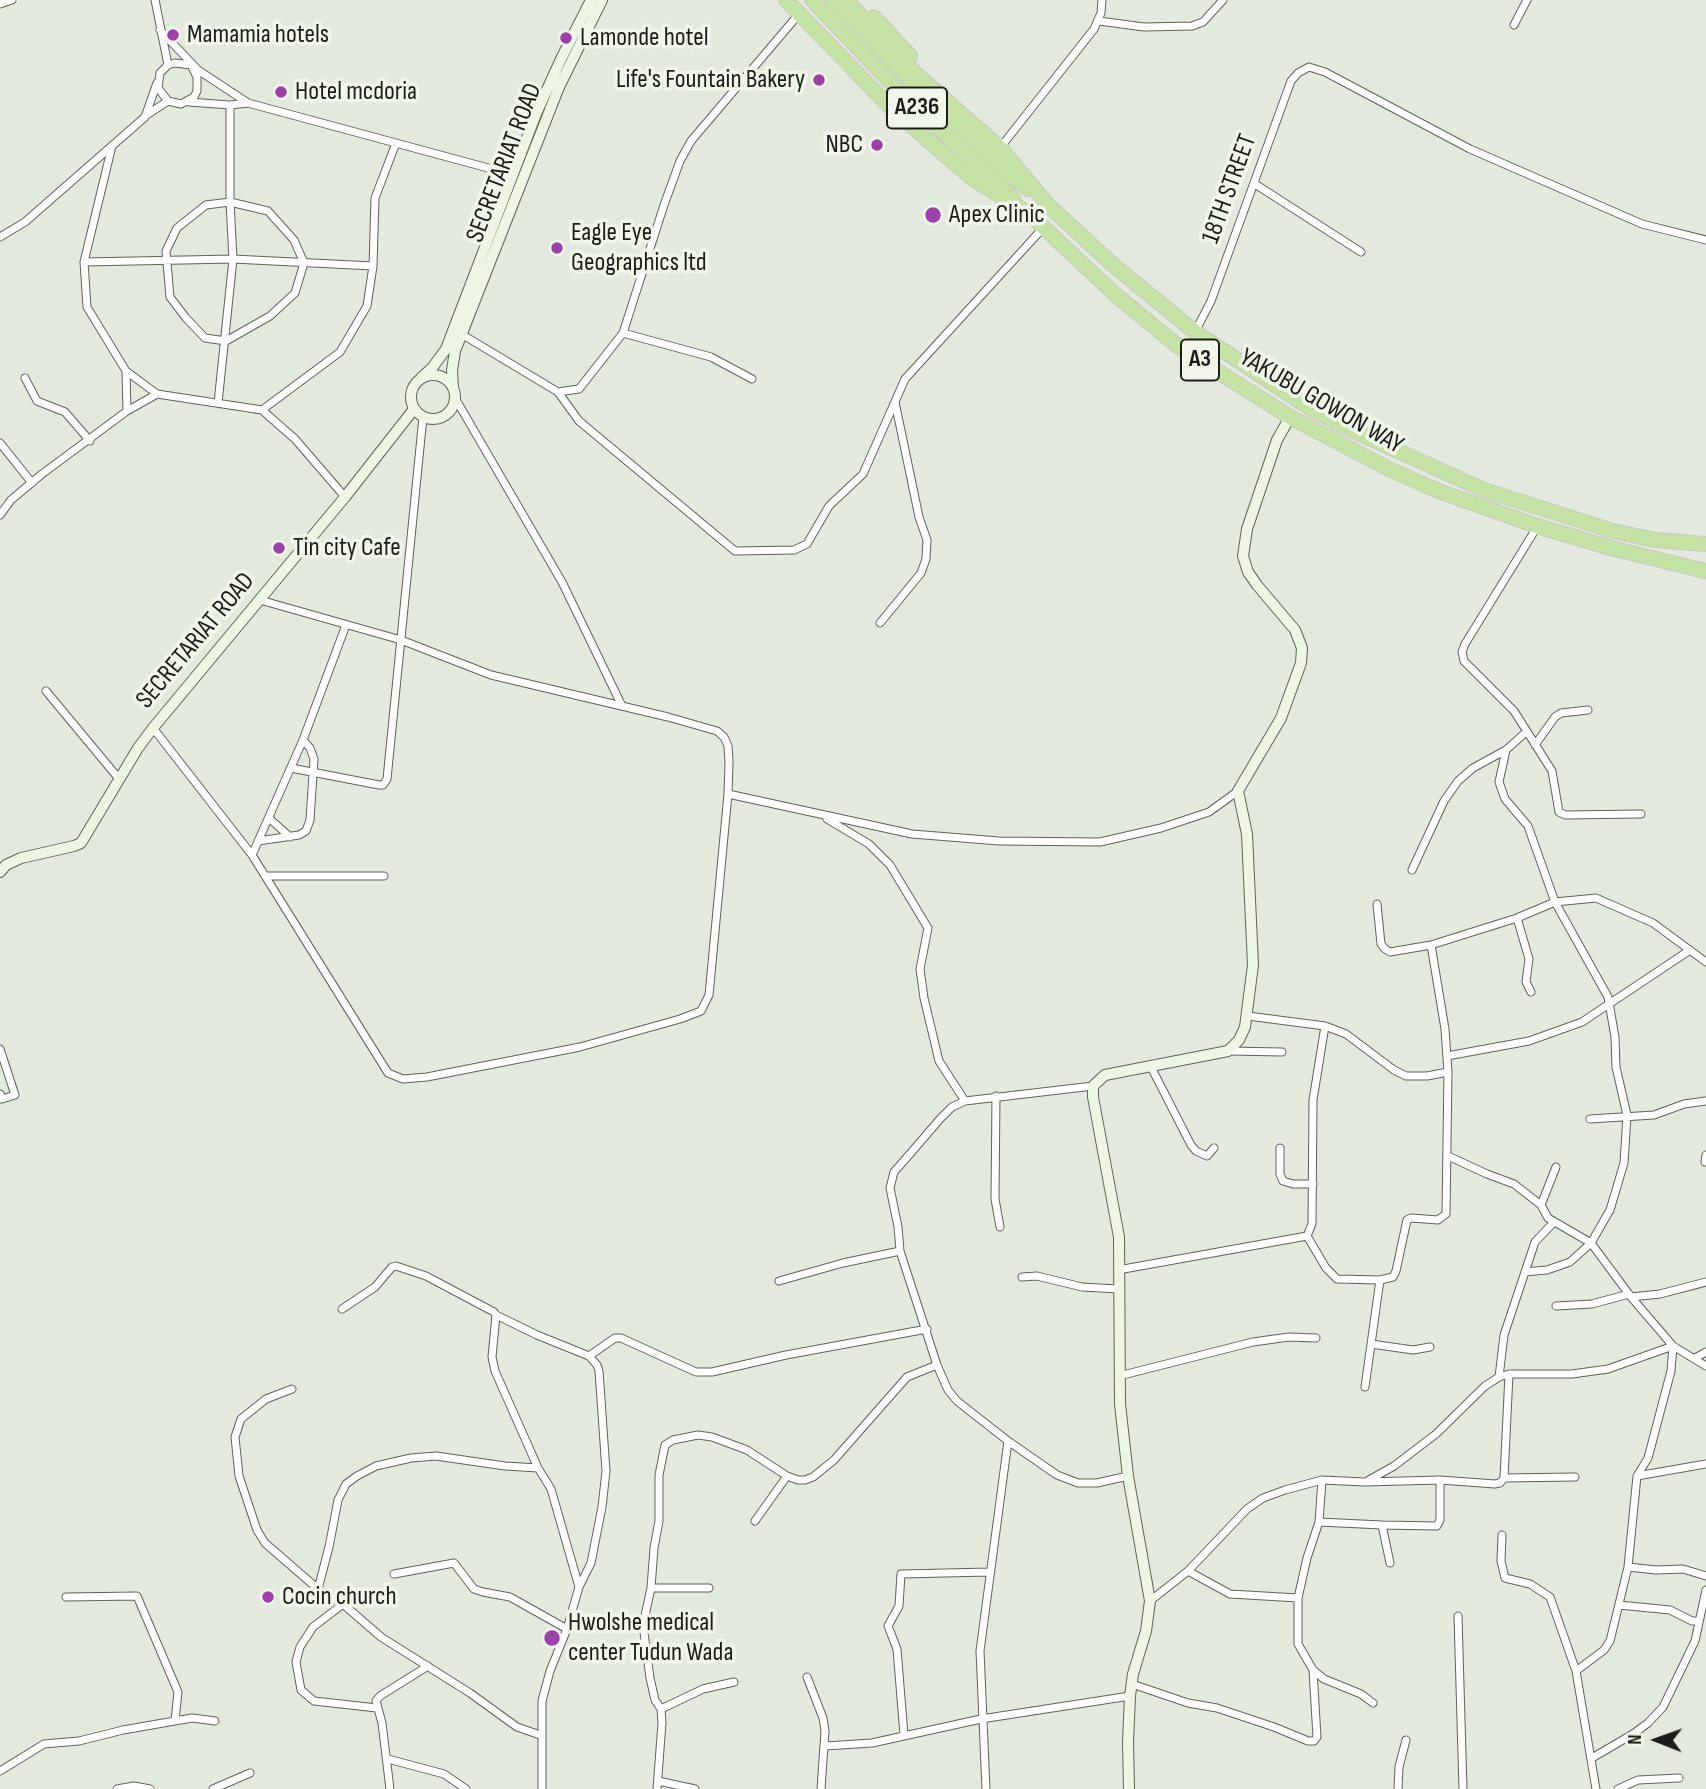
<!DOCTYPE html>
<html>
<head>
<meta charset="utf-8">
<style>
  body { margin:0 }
  #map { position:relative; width:1706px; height:1789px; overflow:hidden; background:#e3e9dd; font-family:"Sofia Sans Condensed",sans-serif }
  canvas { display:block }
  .north { position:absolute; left:1622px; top:1705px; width:70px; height:70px; -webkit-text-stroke:5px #f0f7ea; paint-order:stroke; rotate:271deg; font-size:19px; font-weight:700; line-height:28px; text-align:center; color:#1a1d18 }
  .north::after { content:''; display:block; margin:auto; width:24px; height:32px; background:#1a1d18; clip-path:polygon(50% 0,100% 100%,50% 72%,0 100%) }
</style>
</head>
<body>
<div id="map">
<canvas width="1706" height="1789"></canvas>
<div class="north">N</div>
</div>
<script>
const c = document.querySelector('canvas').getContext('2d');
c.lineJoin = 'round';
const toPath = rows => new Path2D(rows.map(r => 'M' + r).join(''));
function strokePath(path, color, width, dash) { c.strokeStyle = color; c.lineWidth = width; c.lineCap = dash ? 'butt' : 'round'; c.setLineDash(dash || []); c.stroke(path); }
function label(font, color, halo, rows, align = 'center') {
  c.font = font + ' "Sofia Sans Condensed",sans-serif'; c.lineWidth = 7; c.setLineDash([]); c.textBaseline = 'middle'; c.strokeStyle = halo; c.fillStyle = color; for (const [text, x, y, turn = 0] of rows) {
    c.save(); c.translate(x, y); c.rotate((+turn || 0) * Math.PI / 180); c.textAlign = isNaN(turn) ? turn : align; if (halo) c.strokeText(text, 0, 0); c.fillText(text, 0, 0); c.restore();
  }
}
const street = toPath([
  [155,0,168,65],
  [0,4,12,0],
  [1099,21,1144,27,1192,26,1203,22,1223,0],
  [1514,25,1527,0],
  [160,30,198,70,248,103,514,175],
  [175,63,191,65,197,77,197,91,194,97,181,104,168,101,158,88,160,73,168,65,175,63],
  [189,102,230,105,248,103],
  [145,116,168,101],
  [112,146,84,262,87,307,126,371,157,394,262,410,340,352,367,306,373,266,375,198,396,143],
  [1000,148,1094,29,1101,13,1102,0],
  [1255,184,1361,252],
  [230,202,268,211,294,240,304,263,295,293,270,316,226,341,205,338,186,318,170,297,166,251,177,228,206,205,230,202],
  [0,237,25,222,145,117,157,83],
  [84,262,233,259,373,266],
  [1195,332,1211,301,1291,81,1298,73,1309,67,1325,72,1470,149,1642,224,1706,240],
  [623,333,711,357,752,379],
  [463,335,558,392,579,389,623,333,664,205,680,161,691,141,799,14],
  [126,371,127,411],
  [25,378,37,401,65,412,90,441],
  [558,392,579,421,735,551,794,550,807,544,829,506,863,474,905,379,1043,228],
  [455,398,562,582,622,706],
  [218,403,233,259,230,202,230,105],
  [262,410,295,439,345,497],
  [0,443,32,483],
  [0,515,11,500,42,474,127,411,157,394],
  [1537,527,1465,644,1462,652,1464,661,1514,711,1552,771,1559,812,1565,815,1641,814],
  [880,623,921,573,926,559,927,540,919,517,895,402],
  [46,691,120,780],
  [153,728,252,855,388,1073,403,1079,427,1077,580,1047,680,1019,701,1011,709,995,728,794,729,762,728,746,724,737,717,731,668,717,491,675,401,640,260,600],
  [1535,745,1555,717,1561,713,1588,710],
  [291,768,379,785,383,785,387,779,423,417],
  [728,794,912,834,999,841,1100,842,1161,828,1209,812,1238,791],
  [269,818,290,837],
  [827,819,869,844,890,865,928,928,920,969,924,998,939,1061,965,1101],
  [258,841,299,835,306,831,310,820,314,759,310,748,303,740],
  [252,855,303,740,346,625],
  [1412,870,1444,801,1458,781,1473,768,1506,750],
  [265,876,384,876],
  [1377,904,1381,944,1385,949,1390,952,1431,945],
  [1517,918,1529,959,1526,982,1531,992],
  [1248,1016,1325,1026,1346,1034,1394,1070,1406,1076,1427,1076,1448,1072],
  [0,1049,15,1095,2,1099,0,1094],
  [1229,1051,1282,1052],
  [1447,1056,1529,1041,1582,1022,1690,950],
  [1150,1065,1191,1145,1196,1151,1207,1156,1214,1148],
  [1093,1086,965,1101,952,1107,940,1119,909,1155,894,1172,890,1188,898,1227,900,1251,937,1365,948,1390,957,1401,1008,1441,1057,1475,1078,1483,1097,1483,1128,1476],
  [996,1096,995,1199,1000,1227],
  [1590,1119,1654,1115,1684,1104,1706,1101],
  [1280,1148,1280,1174,1283,1181,1293,1184,1313,1184],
  [1448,1156,1487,1174,1514,1184,1541,1205,1548,1218,1591,1243,1631,1297,1673,1346,1706,1366],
  [1705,1162,1706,1155],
  [1541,1205,1556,1167],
  [1307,1236,1312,1224,1313,1100,1325,1026],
  [1307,1236,1326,1268,1337,1279,1380,1280],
  [1118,1270,1307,1236],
  [1525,1272,1547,1270,1570,1262,1591,1243,1610,1210,1624,1163,1627,1115,1616,1067,1615,1037,1608,997,1555,902,1528,826,1505,799,1499,782,1506,750,1526,732],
  [1022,1277,1037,1276,1082,1287,1118,1289],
  [779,1281,843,1263,900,1251],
  [1631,1297,1660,1294,1706,1282],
  [1556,1306,1592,1304,1629,1294],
  [342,1309,375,1287,392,1267,396,1266,426,1276,494,1312,496,1315,492,1357,495,1371,538,1468,551,1489,579,1587,567,1629,550,1671,542,1701,542,1789],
  [496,1315,537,1335,589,1356,597,1365,599,1371,606,1471,602,1507,591,1563,579,1587],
  [1371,1344,1413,1350,1430,1347],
  [589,1356,615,1338,621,1338,696,1372,712,1372,786,1355,927,1329],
  [1695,1358,1706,1352],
  [1119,1376,1253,1342,1289,1337,1316,1338],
  [1499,1377,1504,1335,1535,1242,1554,1222],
  [1365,1387,1380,1280,1393,1277,1396,1271,1407,1220,1411,1218,1438,1220,1446,1214,1448,1072,1445,1029,1431,945,1517,918,1555,902,1596,898,1653,923,1706,962],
  [292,1389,266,1399,241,1419,235,1437,239,1476,257,1530,265,1543,318,1589,343,1604,381,1637,470,1693,517,1727,540,1735],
  [1637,1476,1706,1464],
  [1504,1478,1509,1374],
  [1322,1480,1319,1522,1307,1558,1298,1598,1298,1644,1313,1670,1324,1679,1361,1694,1373,1703],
  [1369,1480,1394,1466,1436,1434,1485,1386,1499,1377,1509,1374,1572,1374,1608,1369,1673,1346],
  [755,1521,787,1476],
  [1319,1522,1382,1525],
  [1502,1535,1501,1561,1505,1578,1530,1584,1550,1597,1576,1671,1596,1789],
  [1390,1563,1382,1525,1437,1526,1440,1520,1440,1480],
  [1628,1567,1656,1570,1683,1569,1706,1576],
  [1188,1571,1230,1594,1298,1598],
  [394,1574,454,1563,474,1589,483,1592,510,1597,567,1629],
  [651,1588,709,1588],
  [318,1589,329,1547,338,1500,346,1484,357,1476,376,1466,411,1458,436,1456,505,1466,538,1468],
  [66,1597,137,1596,178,1692,175,1721],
  [1150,1601,1188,1571,1247,1509,1263,1498,1285,1490,1322,1480,1365,1482,1440,1480,1495,1484,1500,1483,1504,1478,1575,1477],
  [343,1604,313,1627,300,1647,296,1662,301,1690,314,1701,377,1708],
  [1619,1605,1670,1610,1692,1621,1698,1621],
  [1458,1616,1463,1789],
  [1576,1671,1604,1650,1610,1641,1628,1567,1637,1476,1648,1458,1671,1371,1673,1346],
  [807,1677,823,1718,825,1731,821,1789],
  [1132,1684,1188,1703,1217,1708,1274,1727,1308,1741,1314,1741,1317,1737,1313,1670],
  [661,1709,703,1689,734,1682],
  [904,1735,897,1649,888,1626,899,1606,901,1574,989,1572],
  [825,1746,872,1743,981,1719,1130,1696],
  [1592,1758,1633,1734,1648,1723,1663,1707,1695,1641,1706,1590],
  [388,1759,444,1774,466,1789],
  [0,1771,44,1744,79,1741,123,1730,192,1718,215,1721],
  [658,1781,695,1789],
  [117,1789,134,1786,150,1789],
  [213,1789,250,1773],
  [390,1789,382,1723,376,1701,380,1696,428,1666],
  [657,1789,662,1723,661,1709,655,1700,650,1678,643,1625,651,1588,654,1548,659,1521,659,1475,665,1445,673,1440,698,1435,712,1437,747,1450,787,1476,798,1480,805,1480,813,1477,834,1460,907,1377,937,1365],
  [986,1789,980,1651,1008,1441],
  [1398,1789,1399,1767,1406,1740],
  [1618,1789,1638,1780,1679,1778]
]);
const secondary = toPath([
  '411 397a22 22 0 1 1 44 0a22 22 0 1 1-44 0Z',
  [421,378,432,368,446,349,536,114,561,59,591,0],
  [453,388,452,370,455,351,559,87,602,0],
  [0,872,6,865,21,858,74,846,81,843,138,748,153,728,345,497,414,409],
  [1129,1789,1128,1742,1130,1696,1133,1674,1146,1631,1150,1601,1128,1476,1120,1404,1119,1237,1093,1097,1093,1086,1105,1075,1228,1051,1239,1040,1245,1027,1253,965,1247,834,1238,791,1281,718,1301,663,1302,648,1295,630,1257,585,1248,572,1243,556,1247,529,1277,440,1290,417]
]);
const highway = toPath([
  [786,0,892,109,974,180,1027,212,1117,296,1179,347,1290,417,1389,469,1441,492,1537,526,1611,548,1705,571],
  [812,0,896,88,1013,198],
  [832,0,917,88,1004,170,1028,189],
  [846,0,915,73,1000,148,1048,205,1112,264,1195,332,1313,410,1347,428,1484,490,1613,531,1655,540,1706,544],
  [874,17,910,56]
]);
strokePath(street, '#5e6459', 9);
strokePath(secondary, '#5e6459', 12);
strokePath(highway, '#c8c9c8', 16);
strokePath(street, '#fff', 7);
strokePath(secondary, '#edf6e3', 10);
strokePath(highway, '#c3e2a3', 14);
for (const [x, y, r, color] of [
  [173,35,7,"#9d40a9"],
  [566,38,7,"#9d40a9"],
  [819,80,7,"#9d40a9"],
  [281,92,7,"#9d40a9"],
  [877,145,7,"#9d40a9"],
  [933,215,9,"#9d40a9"],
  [557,248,7,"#9d40a9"],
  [279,548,7,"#9d40a9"],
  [268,1597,7,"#9d40a9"],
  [552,1638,9,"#9d40a9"]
]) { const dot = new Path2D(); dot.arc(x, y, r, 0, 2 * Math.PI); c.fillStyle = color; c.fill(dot); strokePath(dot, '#f0f7ea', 2.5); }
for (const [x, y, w] of [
  [917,108,60],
  [1200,360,38]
]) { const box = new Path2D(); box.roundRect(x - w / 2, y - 20.5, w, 41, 5); c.fillStyle = '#f0f7ea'; c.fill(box); strokePath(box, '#1a1d18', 2); }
label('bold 24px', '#1a1d18', null, [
  ["A236",917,108],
  ["A3",1200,360]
]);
label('26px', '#1a1d18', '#f0f7ea', [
  ["Mamamia hotels",187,35],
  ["Lamonde hotel",580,38],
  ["Life's Fountain Bakery",805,80,"right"],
  ["Hotel mcdoria",295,92],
  ["NBC",863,145,"right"],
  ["Apex Clinic",949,215],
  ["Eagle Eye",571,233],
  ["Geographics ltd",571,263],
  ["Tin city Cafe",293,548],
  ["Cocin church",282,1597],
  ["Hwolshe medical",568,1623],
  ["center Tudun Wada",568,1653]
], 'left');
label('26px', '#1a1d18', '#f0f7ea', [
  ["SECRETARIAT ROAD",505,163,-69],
  ["18TH STREET",1230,189,-70],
  ["YAKUBU GOWON WAY",1321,402,30],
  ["SECRETARIAT ROAD",196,641,-50]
]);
</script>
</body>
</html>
